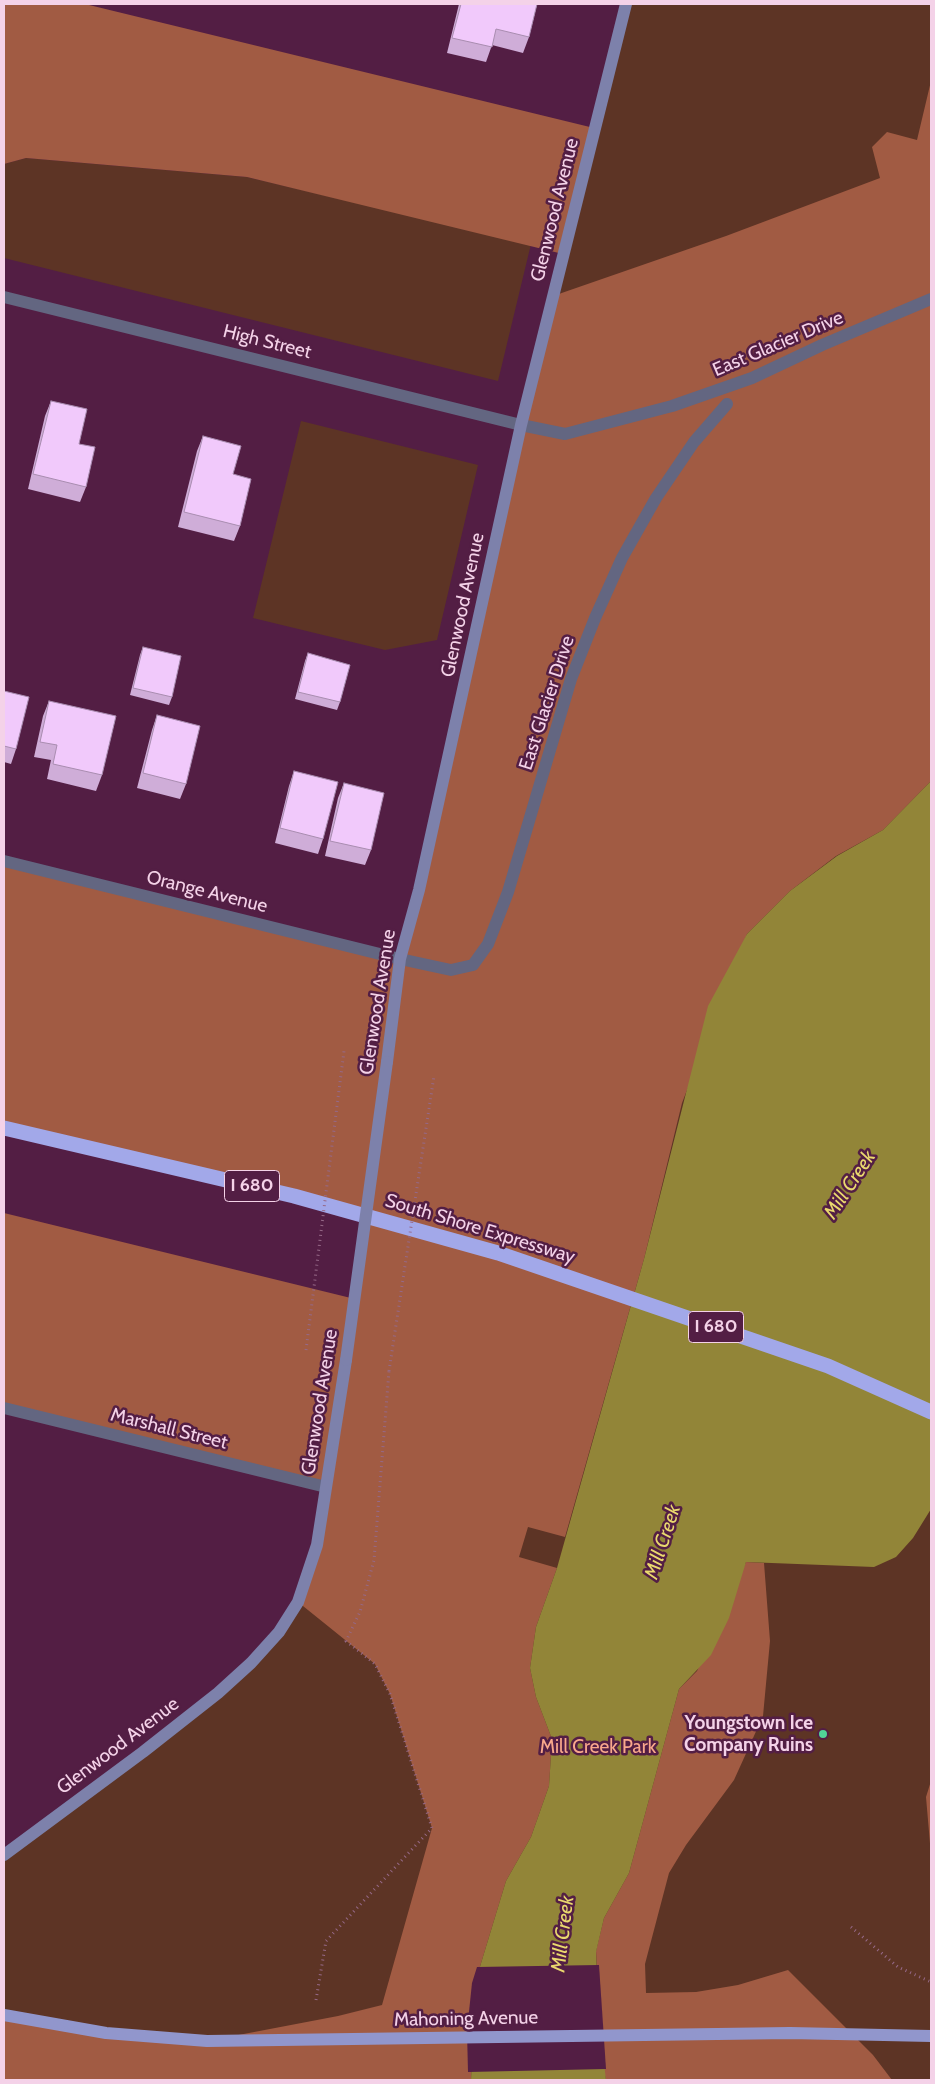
<!DOCTYPE html>
<html>
<head>
<meta charset="utf-8">
<style>
  body { margin:0 }
  #map { position:relative; width:935px; height:2084px; overflow:hidden; background:#531e44; font-family:Cabin,sans-serif }
  canvas { display:block }
  .frame { position:absolute; inset:0; border:5px solid #f4d2e8; pointer-events:none }
</style>
</head>
<body>
<div id="map">
<canvas width="935" height="2084"></canvas>
<div class="frame"></div>
</div>
<script>
const c = document.querySelector('canvas').getContext('2d');
c.lineJoin = 'round';
function fillPath(path, color) { c.fillStyle = color; c.fill(path, 'evenodd'); }
const toPath = rows => new Path2D(rows.map(r => 'M' + r).join(''));
function strokePath(path, color, width, dash) { c.strokeStyle = color; c.lineWidth = width; c.lineCap = dash ? 'butt' : 'round'; c.setLineDash(dash || []); c.stroke(path); }
function label(font, color, halo, rows, align = 'center') {
  c.font = font + ' Cabin,sans-serif'; c.lineWidth = 5; c.setLineDash([]); c.textBaseline = 'middle'; c.strokeStyle = halo; c.fillStyle = color; for (const [text, x, y, turn = 0] of rows) {
    c.save(); c.translate(x, y); c.rotate((+turn || 0) * Math.PI / 180); c.textAlign = isNaN(turn) ? turn : align; if (halo) c.strokeText(text, 0, 0); c.fillText(text, 0, 0); c.restore();
  }
}
fillPath(toPath([
  [626,4,931,4,931,2080,351,2080,207,2041,4,2015,4,1855,143,1752,279,1632,317,1545,395,1006],
  [26,158,247,177,531,244,498,381,4,258,4,164],
  [301,421,478,465,437,640,385,650,253,618]
]), '#5d3425');
fillPath(toPath([
  [4,4,85,4,594,128,563,254,247,177,26,158,4,164],
  [931,81,931,781,883,830,836,856,790,891,747,934,682,1103,644,1259,565,1537,528,1527,519,1557,557,1568,536,1627,530,1668,536,1697,552,1739,549,1786,531,1837,506,1881,475,1983,471,2080,4,2080,4,2015,207,2041,338,2016,382,2005,432,1828,390,1694,375,1664,298,1602,326,1487,4,1408,4,1213,355,1299,367,1216,4,1128,4,861,400,959,553,296,726,236,880,178,872,147,887,132,917,140],
  [746,1562,764,1563,770,1641,763,1716,734,1780,686,1845,669,1873,645,1964,646,1993,696,1992,738,1985,788,1970,873,2055,892,2080,606,2080,602,2061,596,1951,604,1918,629,1873,679,1689,697,1671],
  [931,1781,931,1855,926,1797]
]), '#a15b43');
fillPath(toPath([
  [931,781,931,1509,913,1538,896,1557,874,1567,746,1562,729,1618,711,1655,679,1689,629,1873,604,1918,596,1952,599,2020,606,2080,471,2080,475,1983,506,1881,531,1837,549,1786,552,1739,536,1697,530,1668,536,1627,557,1568,644,1259,708,1006,747,934,790,891,837,856,883,830]
]), '#928538');
fillPath(toPath([
  [599,1965,606,2069,468,2072,467,2031,472,1983,477,1967]
]), '#531e44');
strokePath(toPath([
  [851,1927,898,1967,931,1982],
  [316,2000,326,1941,432,1828,390,1694,375,1664,346,1641,360,1612,374,1560,389,1371]
]), '#966988', 3, [1, 4]);
strokePath(toPath([
  [400,959,451,970,473,965,488,944,508,892,571,679,595,618,622,558,656,498,694,442,727,404]
]), '#636681', 12);
strokePath(toPath([
  [521,425,565,434,672,406,752,378,822,345,931,299],
  [4,861,400,959]
]), '#636681', 12);
strokePath(toPath([
  [4,297,521,425],
  [4,1408,326,1487]
]), '#636681', 12);
strokePath(toPath([
  [387,1062,400,959,419,890,521,425,626,4],
  [4,1855,143,1752,218,1693,251,1663,279,1632,298,1602,317,1545,346,1360]
]), '#7d81ab', 12);
strokePath(toPath([
  [4,2015,106,2033,207,2041,790,2033,931,2036]
]), '#9196cc', 12);
strokePath(toPath([
  [4,1128,294,1196,498,1253,828,1366,931,1412]
]), '#a2a8e9', 15);
strokePath(toPath([
  [306,1350,344,1051],
  [389,1371,434,1076]
]), '#966988', 3, [1, 4]);
strokePath(toPath([
  [346,1360,387,1062]
]), '#7d81ab', 12);
fillPath(toPath([
  [459,4,537,4,529,37,523,53,492,45,486,62,447,53],
  [51,401,79,444,86,487,80,502,28,489,45,416],
  [203,436,233,474,240,526,234,541,178,527,197,451],
  [143,647,172,697,169,705,130,695,140,655],
  [308,653,340,702,337,710,295,699,305,661],
  [4,691,16,749,11,764,4,762],
  [49,701,102,775,96,791,47,779,51,760,34,757,43,716],
  [157,715,186,784,180,799,137,788,152,730],
  [294,771,323,839,318,854,275,843,289,786],
  [344,783,371,850,365,865,325,856,338,798]
]), '#cfadd8');
const building = toPath([
  [461,4,537,4,529,37,496,29,492,47,452,38,461,4],
  [51,401,87,409,79,444,95,447,86,487,33,474,51,401],
  [203,436,241,446,233,474,251,479,240,526,184,512,203,436],
  [143,647,181,656,172,697,133,688,143,647],
  [308,653,350,665,340,702,298,692,308,653],
  [4,691,29,697,16,749,4,746,4,691],
  [49,701,116,716,102,775,53,764,57,745,40,742,49,701],
  [157,715,200,726,186,784,143,773,157,715],
  [294,771,338,782,323,839,280,828,294,771],
  [344,783,384,793,371,850,330,841,344,783]
]);
fillPath(building, '#f1c9fb');
strokePath(building, '#a98db0', 1);
for (const [x, y, r, color] of [
  [823,1734,5,"#51d397"]
]) { const dot = new Path2D(); dot.arc(x, y, r, 0, 2 * Math.PI); c.fillStyle = color; c.fill(dot); strokePath(dot, '#531e44', 2); }
for (const [x, y, w] of [
  [252,1186,55],
  [716,1327,55]
]) { const box = new Path2D(); box.roundRect(x - w / 2, y - 15.5, w, 31, 4); c.fillStyle = '#531e44'; c.fill(box); strokePath(box, '#f4d2e8', 1); }
label('bold 18px', '#f4d2e8', null, [
  ["I 680",252,1186],
  ["I 680",716,1327]
]);
label('19px', '#f4d2e8', '#531e44', [
  ["Glenwood Avenue",555,210,-76],
  ["High Street",267,342,14],
  ["East Glacier Drive",778,344,-23],
  ["Glenwood Avenue",463,605,-78],
  ["East Glacier Drive",547,703,-72],
  ["Orange Avenue",207,892,14],
  ["Glenwood Avenue",378,1002,-81],
  ["South Shore Expressway",480,1229,17],
  ["Glenwood Avenue",320,1402,-81],
  ["Marshall Street",169,1429,14],
  ["Glenwood Avenue",118,1746,-37],
  ["Mahoning Avenue",466,2019,-1]
]);
label('bold 19px', '#f4d2e8', '#531e44', [
  ["Youngstown Ice",813,1723],
  ["Company Ruins",813,1745]
], 'right');
label('19px', '#f9a88c', '#531e44', [
  ["Mill Creek Park",598,1747]
]);
label('italic 20px', '#ead96e', '#531e44', [
  ["Mill Creek",850,1185,-57],
  ["Mill Creek",663,1542,-72],
  ["Mill Creek",563,1934,-83]
]);
</script>
</body>
</html>
